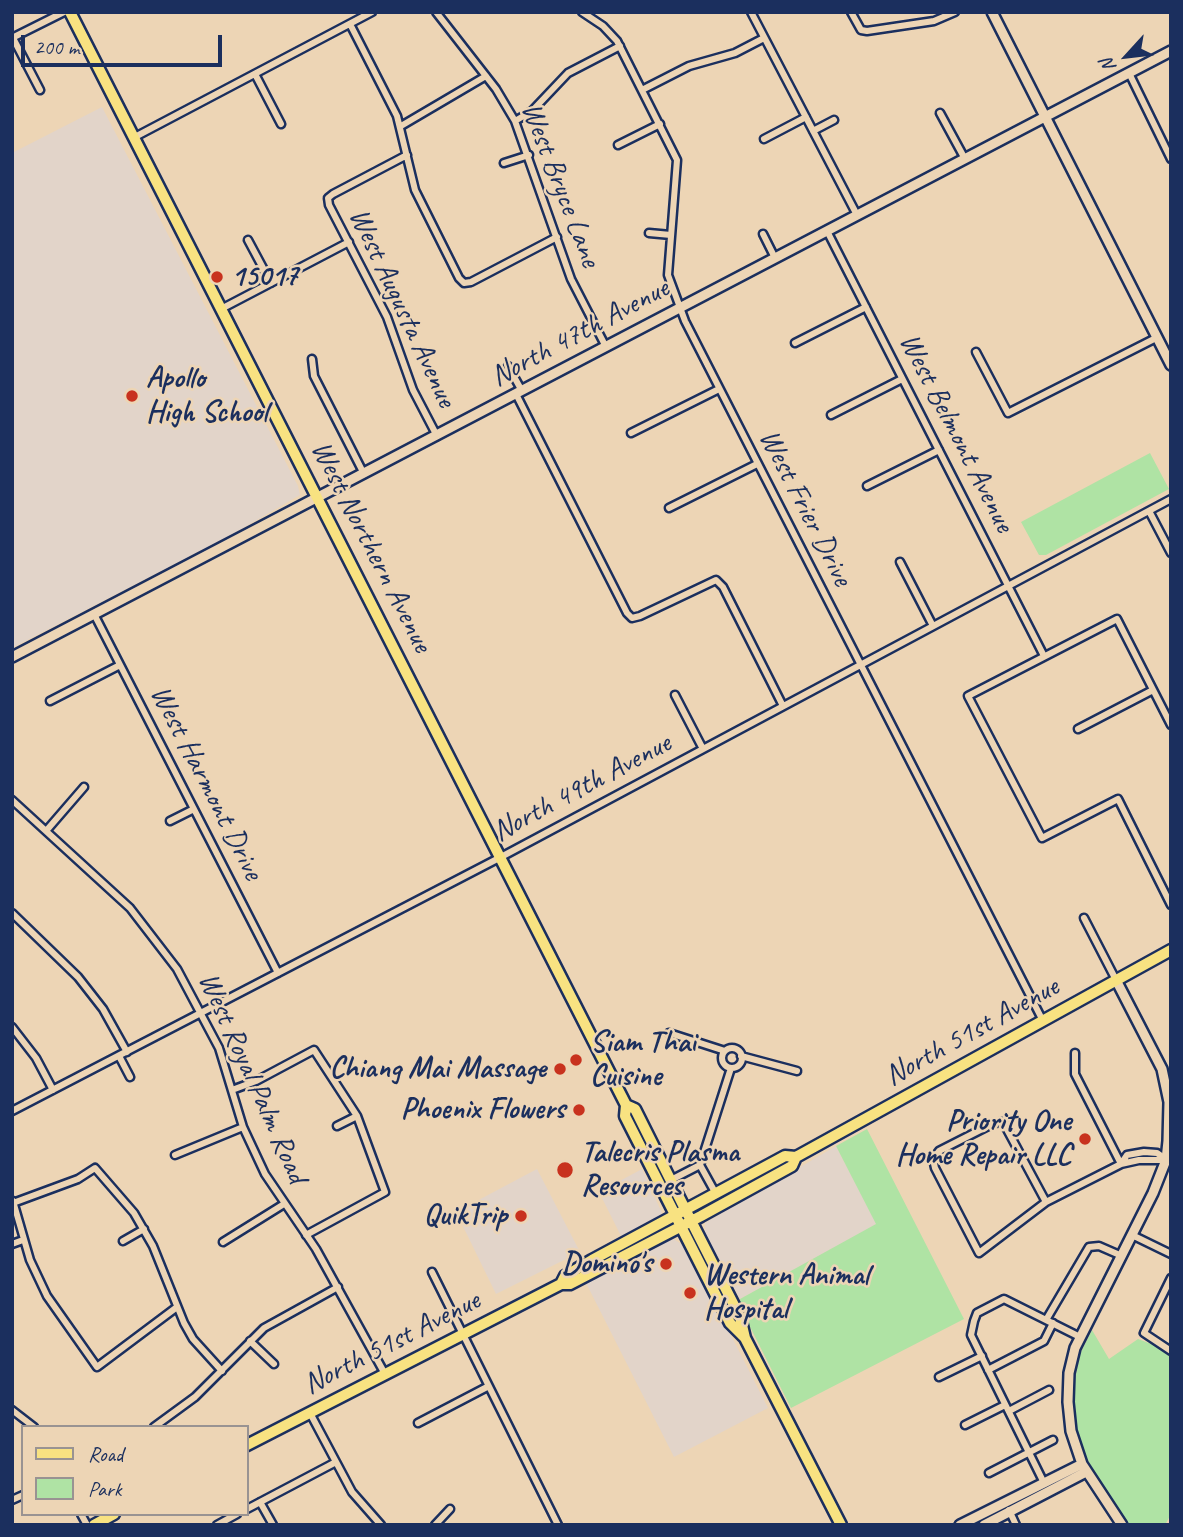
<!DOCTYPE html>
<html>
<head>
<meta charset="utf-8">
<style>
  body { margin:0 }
  #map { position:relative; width:1183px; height:1537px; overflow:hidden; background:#edd5b5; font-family:Caveat,sans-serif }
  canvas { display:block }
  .frame { position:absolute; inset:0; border:14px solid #1b2f5e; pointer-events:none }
  .legend { position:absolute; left:21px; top:1425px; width:228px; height:91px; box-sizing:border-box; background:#edd5b5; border:2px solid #999392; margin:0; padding:9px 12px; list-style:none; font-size:21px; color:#1b2f5e }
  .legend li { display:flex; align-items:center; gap:14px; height:35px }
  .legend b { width:35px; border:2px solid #999392 }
  .north { position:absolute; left:1092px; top:21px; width:70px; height:70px; -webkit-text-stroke:5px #edd5b5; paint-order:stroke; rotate:243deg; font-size:19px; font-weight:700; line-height:28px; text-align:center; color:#1b2f5e }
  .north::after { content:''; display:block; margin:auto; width:24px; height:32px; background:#1b2f5e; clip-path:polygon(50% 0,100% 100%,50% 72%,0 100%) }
  .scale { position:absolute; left:21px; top:35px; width:201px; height:32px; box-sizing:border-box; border:4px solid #1b2f5e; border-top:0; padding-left:9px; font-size:21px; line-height:24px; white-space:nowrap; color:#1b2f5e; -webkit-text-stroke:5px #edd5b5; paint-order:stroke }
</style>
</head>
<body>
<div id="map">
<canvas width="1183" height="1537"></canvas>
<div class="frame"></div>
<ul class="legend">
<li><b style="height:9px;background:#f8e281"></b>Road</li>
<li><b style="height:19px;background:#afe3a4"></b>Park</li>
</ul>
<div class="north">N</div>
<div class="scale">200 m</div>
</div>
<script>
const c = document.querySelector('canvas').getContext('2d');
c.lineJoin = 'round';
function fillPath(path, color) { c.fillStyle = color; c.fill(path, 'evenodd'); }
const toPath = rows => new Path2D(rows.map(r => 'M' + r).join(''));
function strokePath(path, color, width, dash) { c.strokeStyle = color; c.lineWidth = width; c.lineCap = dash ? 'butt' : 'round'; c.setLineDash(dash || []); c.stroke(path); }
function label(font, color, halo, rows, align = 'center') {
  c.font = font + ' Caveat,sans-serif'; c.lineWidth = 5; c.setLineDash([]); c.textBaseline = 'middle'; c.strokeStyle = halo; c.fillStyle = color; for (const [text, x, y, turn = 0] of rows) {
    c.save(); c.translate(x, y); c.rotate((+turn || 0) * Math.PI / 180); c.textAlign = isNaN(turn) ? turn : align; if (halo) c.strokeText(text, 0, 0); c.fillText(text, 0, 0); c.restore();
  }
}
fillPath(toPath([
  [102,107,298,486,300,495,231,535,12,648,12,153],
  [836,1146,877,1224,740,1299,705,1233,705,1223],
  [537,1169,580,1252,496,1294,456,1212],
  [642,1169,662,1213,658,1219,622,1238,599,1192],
  [672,1238,686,1247,768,1408,674,1457,585,1281]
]), '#e2d4c9');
fillPath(toPath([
  [1150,453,1169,489,1046,555,1039,555,1021,522],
  [867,1129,964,1319,791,1408,741,1309,740,1299,876,1224,836,1146],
  [1092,1330,1109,1359,1138,1339,1154,1345,1171,1356,1171,1514,1165,1525,1129,1525,1101,1487,1086,1457,1076,1428,1074,1384,1080,1354]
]), '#afe3a4');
const street = toPath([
  [436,12,496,89,515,121,571,279,606,347],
  [582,12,603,26,617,41,677,160,668,275,685,321,1043,1021],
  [751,12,857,215],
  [851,12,861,30,867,31,934,21,955,12],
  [350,24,397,116,415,190,459,278,464,283,471,282,557,237],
  [12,38,64,12],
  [13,38,40,90],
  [1129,73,1171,159],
  [255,74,281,124],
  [642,90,689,66,735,53,764,38],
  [940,113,965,159],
  [515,121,532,111,568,73,620,46],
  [401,126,486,76],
  [813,131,834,120],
  [133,138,372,12],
  [764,139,806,117],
  [618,145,660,124],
  [407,155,333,194,328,198,329,205,387,317,413,390,437,436],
  [504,163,529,155],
  [827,231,1044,656],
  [649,233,671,235],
  [763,234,775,258],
  [248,240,271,283],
  [221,309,349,242],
  [795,343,866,307],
  [976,352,1008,413,1156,338],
  [312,359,314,376,364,474],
  [508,366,522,391],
  [516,394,627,613,632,618,640,616,716,580,723,587,783,706],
  [831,415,902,379],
  [631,433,719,389],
  [867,486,939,450],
  [669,508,757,464],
  [1149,511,1171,553],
  [900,562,933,626],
  [94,614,278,973],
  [675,695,703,749],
  [50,701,120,665],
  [1171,725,1117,619,968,696,1042,838,1118,799,1171,905],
  [1078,729,1153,690],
  [12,800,130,908,177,969,219,1048,243,1127,265,1174,316,1249,385,1374],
  [170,821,194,809],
  [46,831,84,787],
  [12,913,78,977,103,1009,127,1052],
  [1084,918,1116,980],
  [12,1027,36,1058,53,1090],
  [669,1033,725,1051],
  '722 1058a10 10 0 1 1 20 0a10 10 0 1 1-20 0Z',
  [1075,1053,1075,1074,1121,1164],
  [119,1056,130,1077],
  [741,1056,797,1071],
  [232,1090,256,1081,314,1050,357,1116,385,1192,306,1235],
  [12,1111,501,857,1171,499],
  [337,1126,357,1116],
  [175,1155,243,1127],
  [1121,1164,1127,1155,1144,1152,1157,1153,1171,1163],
  [671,1180,700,1165],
  [716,1194,700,1165,731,1068],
  [13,1201,30,1260,47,1296,97,1367,177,1307],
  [1046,1202,1003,1122,994,1123,939,1151,933,1159,935,1168,979,1253,1046,1202,1121,1164,1139,1160,1166,1160],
  [13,1203,78,1179,95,1168,134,1213,153,1246,184,1323,193,1339,222,1371],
  [1132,1235,1171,1254],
  [123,1241,144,1229],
  [223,1242,284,1204],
  [12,1244,23,1240],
  [432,1272,558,1525],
  [1171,1278,1144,1333,1171,1351],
  [1046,1320,1089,1247,1099,1246,1122,1256],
  [250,1341,274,1364],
  [988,1370,1044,1341,1053,1323],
  [939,1377,982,1356],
  [12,1410,34,1427],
  [1009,1411,1049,1390],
  [310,1413,352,1492,381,1525],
  [418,1423,487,1387],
  [965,1425,1005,1405],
  [154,1427,195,1397,264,1328,338,1287],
  [989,1473,1053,1440],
  [1044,1483,971,1335,974,1321,977,1313,1004,1299,1080,1337],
  [12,1500,23,1495],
  [260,1502,273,1525],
  [247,1509,336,1462],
  [1009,1510,1016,1525],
  [81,1514,87,1525],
  [217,1525,237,1514],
  [435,1525,450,1509]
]);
const secondary = toPath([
  [992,12,1171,365],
  [12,657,1171,51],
  [1116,980,1162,1069,1169,1102,1168,1141,1166,1160,1153,1193,1075,1348,1069,1373,1068,1402,1071,1431,1082,1464,1122,1525],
  [960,1525,1082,1464],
  [984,1525,1086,1472]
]);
const primary = toPath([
  [70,12,626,1105,635,1109,682,1203,740,1317,745,1338,841,1525],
  [626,1105,625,1116,730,1323,745,1338],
  [561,1284,565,1276,592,1260,785,1156,796,1157],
  [247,1445,561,1284,570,1284,701,1216,792,1166,796,1157,1171,950],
  [94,1525,114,1514]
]);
strokePath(street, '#1b2f5e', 11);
strokePath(secondary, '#1b2f5e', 14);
strokePath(primary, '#1b2f5e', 15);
strokePath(street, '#edd5b5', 6);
strokePath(secondary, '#edd5b5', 9);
strokePath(primary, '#f8e281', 10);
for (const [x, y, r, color] of [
  [217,277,7,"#c8321e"],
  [132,396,7,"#c8321e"],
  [576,1060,7,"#c8321e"],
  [560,1069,7,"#c8321e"],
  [579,1110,7,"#c8321e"],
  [1085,1139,7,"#c8321e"],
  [565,1170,9,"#c8321e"],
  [521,1216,7,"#c8321e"],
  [666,1264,7,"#c8321e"],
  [690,1293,7,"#c8321e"]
]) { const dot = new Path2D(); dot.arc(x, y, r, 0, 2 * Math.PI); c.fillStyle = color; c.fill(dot); strokePath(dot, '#edd5b5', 2.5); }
label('30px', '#1b2f5e', '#edd5b5', [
  ["West Bryce Lane",560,185,69],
  ["West Augusta Avenue",402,308,65],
  ["North 47th Avenue",580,333,-28],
  ["West Belmont Avenue",956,433,63],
  ["West Frier Drive",805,508,63],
  ["West Northern Avenue",371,547,63],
  ["West Harmont Drive",206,783,63],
  ["North 49th Avenue",582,788,-28],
  ["North 51st Avenue",972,1032,-29],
  ["West Royal Palm Road",252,1078,66],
  ["North 51st Avenue",392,1343,-27]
]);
label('bold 30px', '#1b2f5e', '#edd5b5', [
  ["15017",231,277],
  ["Apollo",146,379],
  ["High School",146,413],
  ["Siam Thai",590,1043],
  ["Cuisine",590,1077],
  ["Chiang Mai Massage",546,1069,"right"],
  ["Phoenix Flowers",565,1110,"right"],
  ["Priority One",1071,1122,"right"],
  ["Home Repair LLC",1071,1156,"right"],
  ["Talecris Plasma",581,1153],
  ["Resources",581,1187],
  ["QuikTrip",507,1216,"right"],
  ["Domino's",652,1264,"right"],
  ["Western Animal",704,1276],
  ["Hospital",704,1310]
], 'left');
</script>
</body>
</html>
